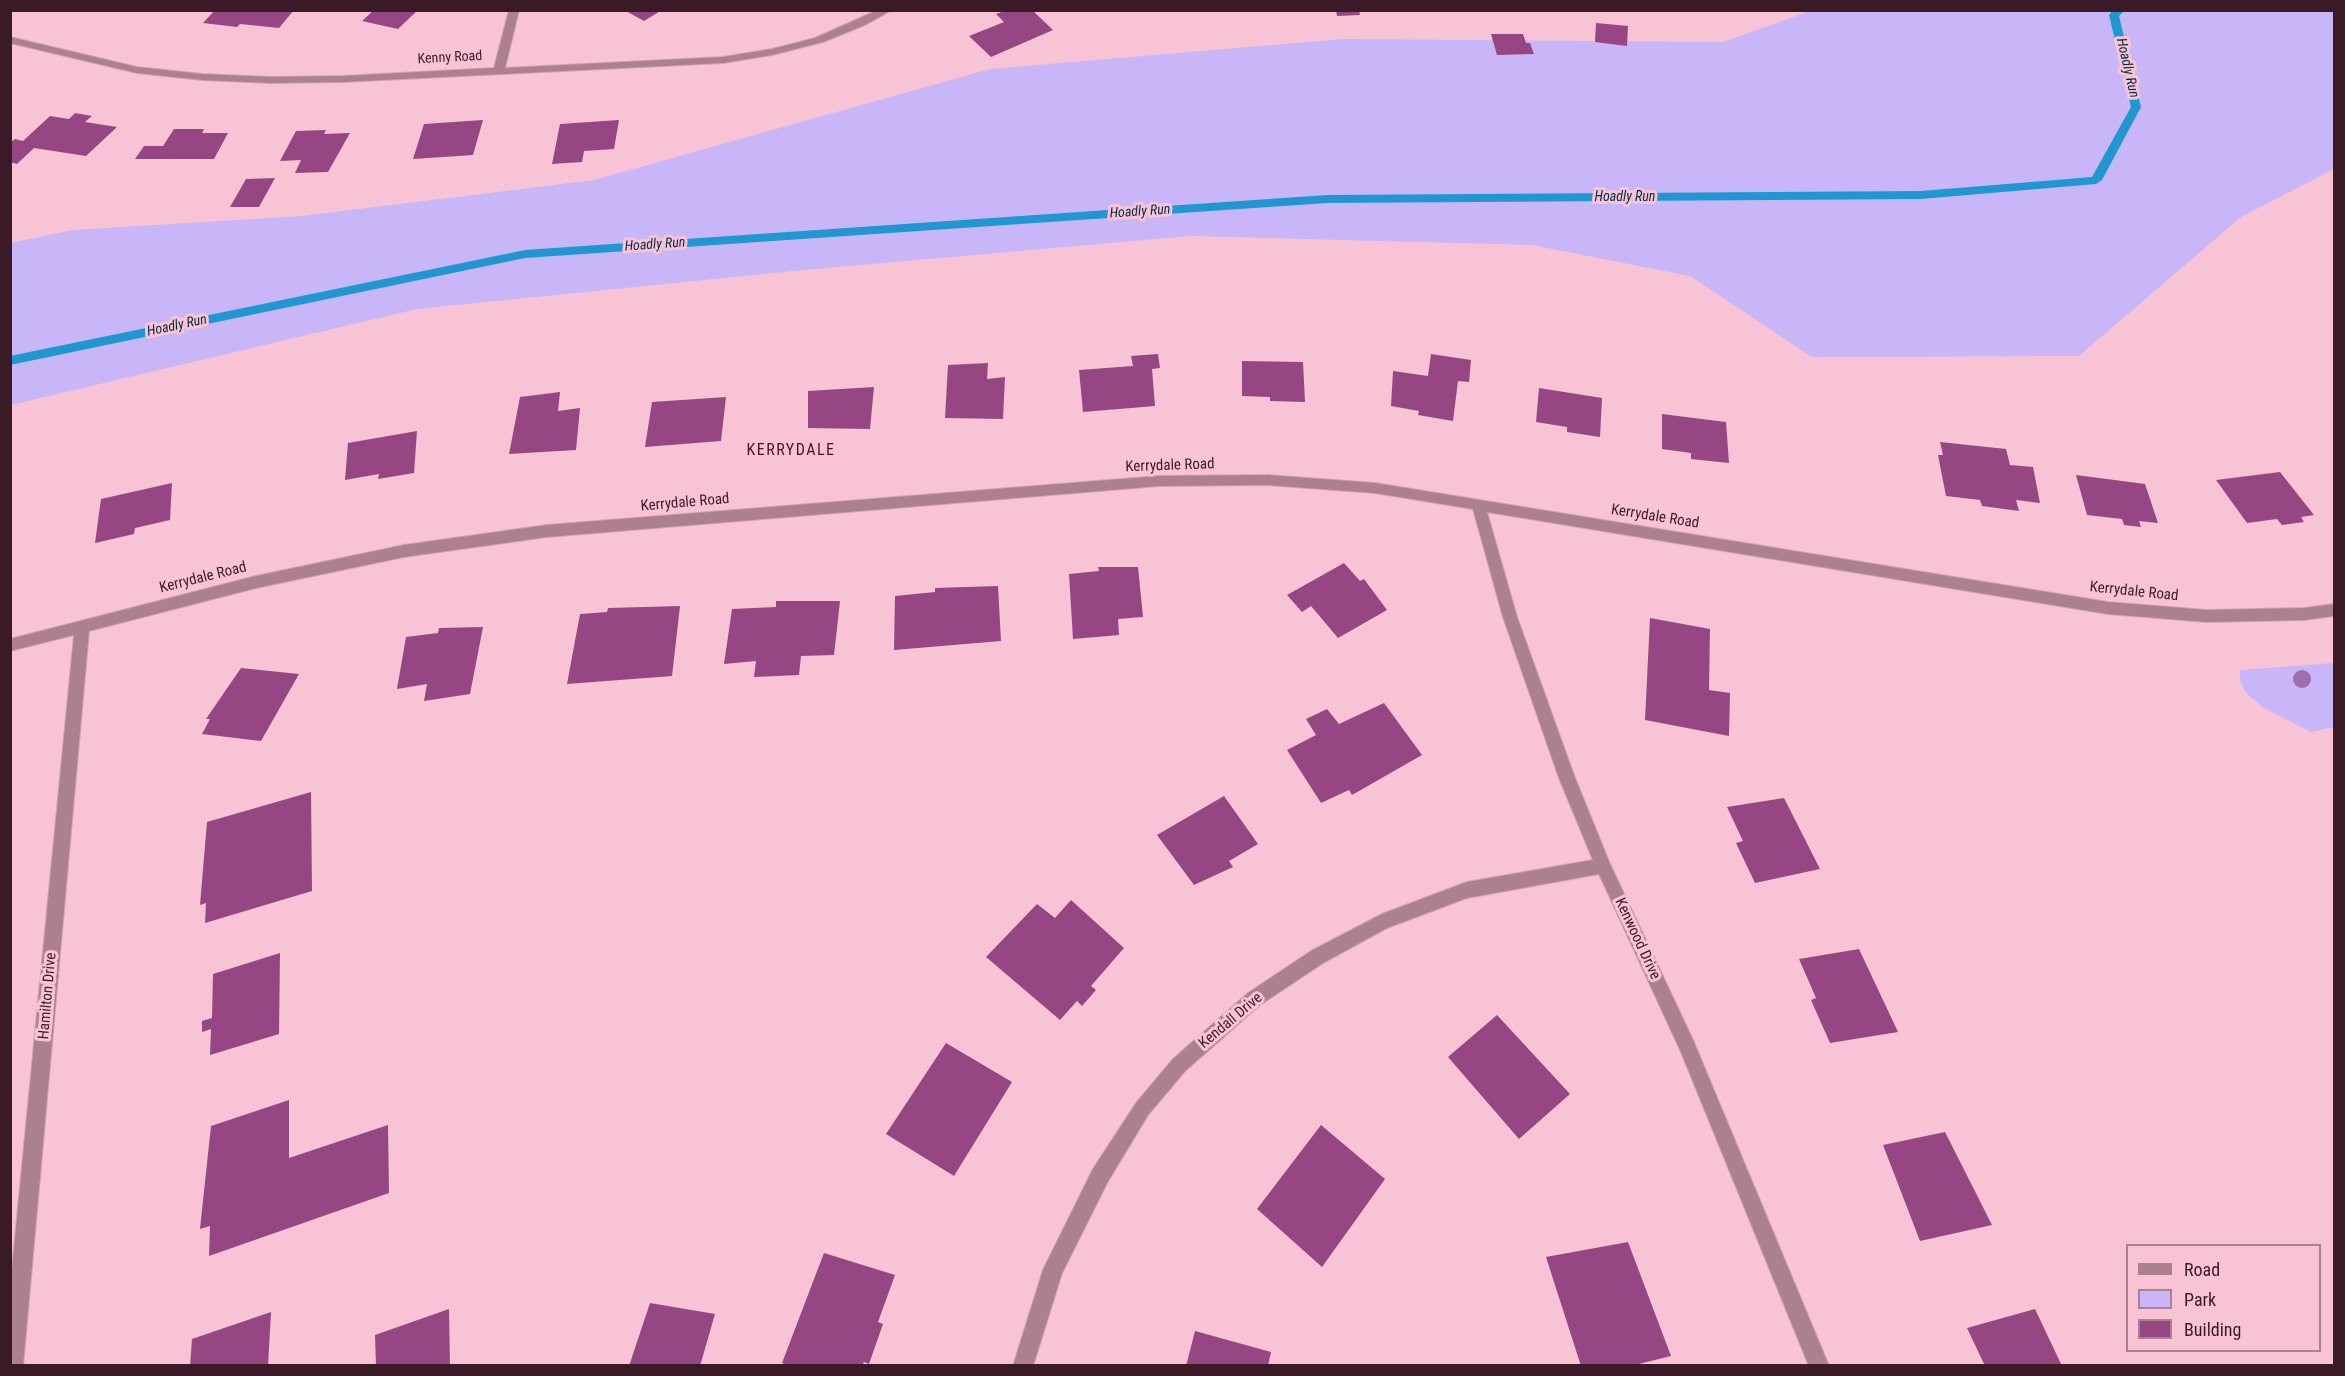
<!DOCTYPE html>
<html>
<head>
<meta charset="utf-8">
<style>
  body { margin:0 }
  #map { position:relative; width:2345px; height:1376px; overflow:hidden; background:#f8c4d5; font-family:"Roboto Condensed",sans-serif }
  canvas { display:block }
  .frame { position:absolute; inset:0; border:12px solid #3a1a26; pointer-events:none }
  .legend { position:absolute; left:2126px; top:1244px; width:195px; height:108px; box-sizing:border-box; background:#f8c4d5; border:2px solid #ac808f; margin:0; padding:8px 10px; list-style:none; font-size:18px; color:#3a1a26 }
  .legend li { display:flex; align-items:center; gap:12px; height:30px }
  .legend b { width:30px; border:2px solid #ac808f }
</style>
</head>
<body>
<div id="map">
<canvas width="2345" height="1376"></canvas>
<div class="frame"></div>
<ul class="legend">
<li><b style="height:8px;background:#ad808f"></b>Road</li>
<li><b style="height:16px;background:#c8b6f8"></b>Park</li>
<li><b style="height:16px;background:#954683"></b>Building</li>
</ul>
</div>
<script>
const c = document.querySelector('canvas').getContext('2d');
c.lineJoin = 'round';
function fillPath(path, color) { c.fillStyle = color; c.fill(path, 'evenodd'); }
const toPath = rows => new Path2D(rows.map(r => 'M' + r).join(''));
function strokePath(path, color, width, dash) { c.strokeStyle = color; c.lineWidth = width; c.lineCap = dash ? 'butt' : 'round'; c.setLineDash(dash || []); c.stroke(path); }
function label(font, color, halo, rows, align = 'center') {
  c.font = font + ' "Roboto Condensed",sans-serif'; c.lineWidth = 6; c.setLineDash([]); c.textBaseline = 'middle'; c.strokeStyle = halo; c.fillStyle = color; for (const [text, x, y, turn = 0] of rows) {
    c.save(); c.translate(x, y); c.rotate((+turn || 0) * Math.PI / 180); c.textAlign = isNaN(turn) ? turn : align; if (halo) c.strokeText(text, 0, 0); c.fillText(text, 0, 0); c.restore();
  }
}
fillPath(toPath([
  [1813,10,2334,11,2334,169,2241,217,2079,356,1812,357,1690,276,1532,245,1190,236,804,270,417,309,11,405,10,243,73,230,302,216,594,180,990,69,1343,39,1723,42],
  [2334,663,2334,727,2311,732,2264,708,2247,694,2240,681,2240,670]
]), '#c8b6f8');
fillPath(toPath([
  [2113,10,2125,10,2119,16,2141,107,2102,180,2096,184,1921,199,1327,203,525,258,10,365,10,356,525,250,1327,195,1921,191,2092,177,2131,107,2109,15,2113,10]
]), '#2197d1');
fillPath(toPath([
  [215,10,294,10,279,28,240,24,237,27,203,23],
  [374,10,418,10,398,29,362,21],
  [624,10,662,10,644,21],
  [1007,10,1032,10,1053,30,991,57,969,36,1004,22,996,14],
  [1336,10,1359,10,1360,15,1337,16],
  [1596,23,1628,26,1627,46,1595,42],
  [1491,34,1523,34,1526,43,1530,43,1534,54,1497,55],
  [75,113,92,116,85,122,117,127,86,156,34,148,17,164,10,162,10,143,15,139,23,141,50,116,69,119],
  [483,120,473,155,413,159,424,124],
  [619,120,614,149,584,151,582,162,552,164,560,124],
  [174,129,204,129,202,133,228,133,214,159,135,159,144,146,163,146],
  [326,130,324,134,350,133,328,172,295,173,301,160,280,161,296,131],
  [275,178,259,207,230,207,246,179],
  [1158,354,1160,368,1152,369,1155,406,1083,412,1079,370,1133,366,1131,356],
  [1431,354,1471,360,1469,382,1458,381,1453,421,1418,415,1419,411,1391,406,1393,371,1428,376],
  [1242,361,1303,362,1305,402,1270,401,1270,397,1242,396],
  [988,363,987,379,1005,377,1003,419,945,418,948,365],
  [874,387,870,429,808,428,808,391],
  [1539,388,1602,398,1600,437,1567,432,1567,427,1536,422],
  [560,392,558,411,580,408,576,450,509,454,520,397],
  [726,397,721,441,645,447,652,402],
  [1662,414,1726,422,1729,463,1691,459,1691,453,1662,449],
  [417,431,414,473,378,479,379,474,345,480,348,443],
  [1940,442,2006,449,2010,465,2033,467,2040,503,2016,500,2019,511,1982,506,1980,500,1946,496,1938,455,1943,455],
  [2280,472,2314,515,2301,517,2304,522,2282,525,2277,519,2247,523,2216,480],
  [2076,475,2145,484,2158,523,2139,521,2141,527,2124,525,2122,519,2087,515],
  [172,483,170,520,135,528,134,534,95,543,101,499],
  [1344,563,1360,581,1364,579,1387,610,1338,638,1311,606,1302,612,1287,595],
  [1098,567,1138,567,1143,617,1118,619,1119,635,1073,639,1069,574,1099,571],
  [998,586,1001,641,894,650,895,596,935,592,935,588],
  [776,601,840,601,834,655,801,656,799,675,754,677,756,661,724,664,732,609,776,607],
  [680,606,672,676,567,684,580,614,607,612,608,608],
  [1650,618,1710,629,1709,690,1730,693,1729,736,1645,720],
  [483,627,470,694,424,701,427,684,397,689,406,637,438,633,439,628],
  [241,668,299,674,261,741,202,734,210,719,206,719],
  [1384,703,1422,755,1352,795,1349,790,1321,803,1287,750,1316,735,1306,719,1327,709,1339,724],
  [311,792,312,891,205,923,206,903,200,905,207,822],
  [1224,796,1258,844,1229,861,1233,867,1194,885,1157,835],
  [1784,798,1820,869,1755,883,1736,843,1743,841,1727,807],
  [1071,900,1124,948,1091,986,1096,990,1082,1006,1077,1001,1060,1020,986,957,1037,904,1055,918],
  [1859,949,1898,1032,1830,1043,1811,1000,1816,998,1799,959],
  [280,953,279,1034,210,1055,211,1029,202,1032,202,1021,212,1018,213,974],
  [1497,1015,1570,1094,1519,1139,1448,1057],
  [946,1043,1012,1082,954,1176,886,1134],
  [289,1100,289,1158,388,1125,389,1193,209,1256,210,1226,200,1229,211,1126],
  [1321,1125,1385,1179,1322,1267,1257,1209],
  [1945,1132,1992,1225,1920,1241,1883,1145],
  [1628,1242,1671,1356,1631,1366,1581,1366,1546,1257],
  [824,1253,895,1275,878,1322,883,1324,869,1364,864,1362,862,1366,790,1366,782,1363],
  [650,1303,715,1314,700,1366,629,1366],
  [449,1309,450,1366,376,1366,375,1335],
  [2035,1309,2062,1366,1985,1366,1967,1328],
  [271,1312,268,1366,190,1366,192,1339],
  [1195,1331,1271,1352,1268,1366,1186,1366]
]), '#954683');
const minor = toPath([
  [509,10,519,10,505,68,723,57,772,49,815,38,878,10,892,10,865,25,823,42,772,55,723,63,343,82,271,83,202,80,137,73,10,43,10,37,137,67,202,74,271,77,343,76,494,68,509,10],
  [1267,475,1375,483,2108,602,2207,610,2304,608,2334,604,2334,616,2304,620,2207,622,2108,614,1487,512,1517,617,1575,778,1610,864,1693,1040,1829,1366,1809,1366,1681,1052,1599,874,1467,898,1387,928,1323,963,1260,1005,1185,1071,1148,1115,1107,1183,1062,1273,1033,1366,1013,1366,1043,1270,1093,1169,1136,1103,1173,1059,1248,993,1311,951,1382,914,1467,882,1593,860,1559,778,1503,617,1473,509,1375,493,1267,485,1159,486,547,537,404,557,256,588,89,631,23,1366,10,1366,10,1289,74,635,10,651,10,639,256,576,404,545,547,525,1159,476,1267,475]
]);
strokePath(minor, '#d2a2b2', 2);
fillPath(minor, '#ad808f');
c.fillStyle = '#9d6faf';
for (const [x, y] of [
  [2302,679]
]) { c.beginPath(); c.arc(x, y, 9, 0, 2 * Math.PI); c.fill(); }
label('14px', '#3a1a26', '#f8c4d5', [
  ["Kenny Road",450,58,-3]
]);
label('italic 14px', '#002d44', '#f8c4d5', [
  ["Hoadly Run",2127,68,77],
  ["Hoadly Run",1625,197],
  ["Hoadly Run",1140,212,-4],
  ["Hoadly Run",655,245,-4],
  ["Hoadly Run",177,326,-12]
]);
label('15px', '#3a1a26', '#f8c4d5', [
  ["Kerrydale Road",1170,466,-2],
  ["Kerrydale Road",685,503,-5],
  ["Kerrydale Road",1655,517,9],
  ["Kerrydale Road",203,578,-14],
  ["Kerrydale Road",2134,592,6],
  ["Kenwood Drive",1637,939,65],
  ["Hamilton Drive",48,996,-85],
  ["Kendall Drive",1231,1021,-40]
]);
c.letterSpacing = '1.5px';
label('16px', '#510b2d', '#f8c4d5', [
  ["KERRYDALE",791,451]
]);
c.letterSpacing = '0px';
</script>
</body>
</html>
